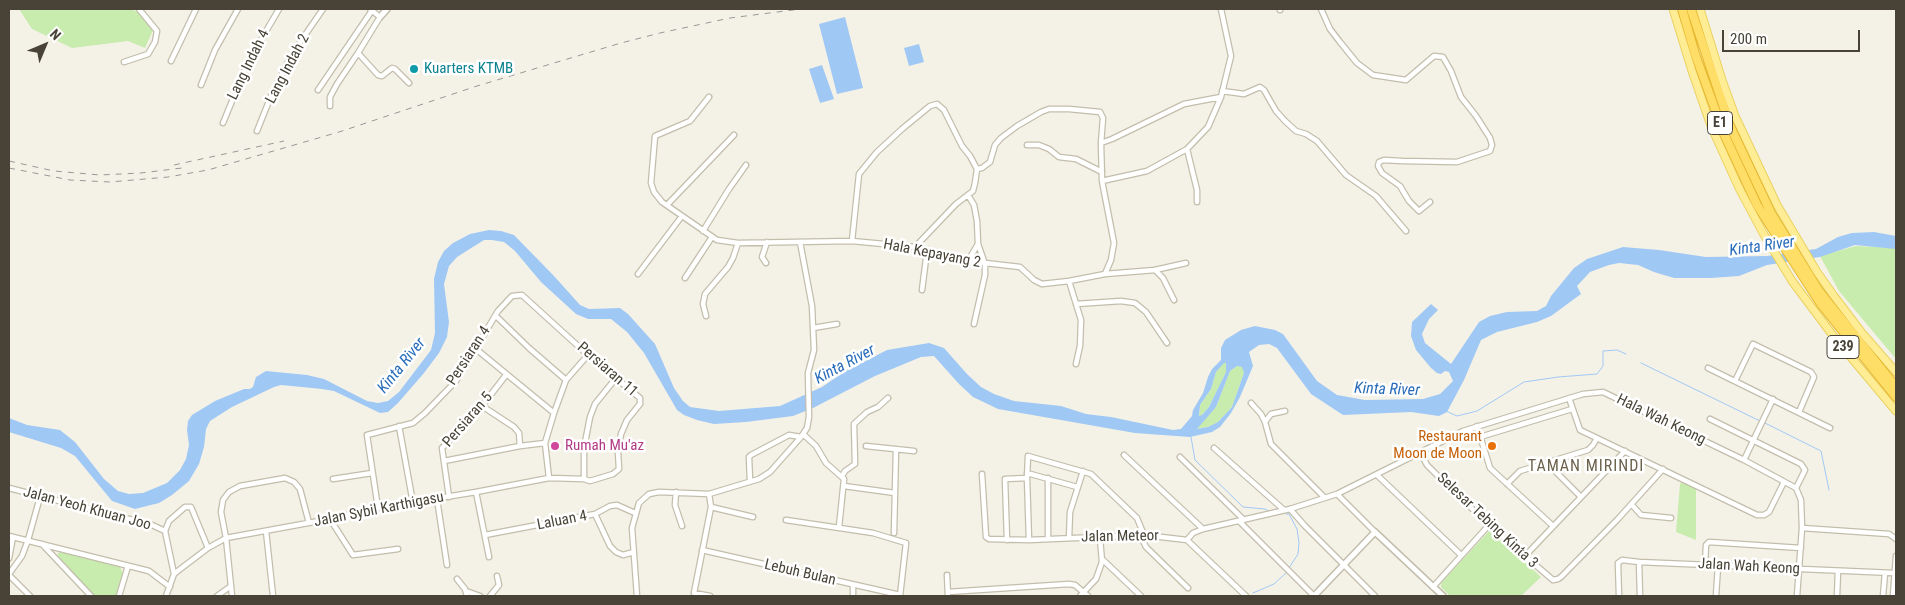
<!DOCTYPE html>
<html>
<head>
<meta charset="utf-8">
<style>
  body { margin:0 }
  #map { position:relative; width:1905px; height:605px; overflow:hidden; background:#f4f2e7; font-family:"Roboto Condensed",sans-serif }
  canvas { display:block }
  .frame { position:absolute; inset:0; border:10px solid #484336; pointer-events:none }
  .north { position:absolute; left:20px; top:20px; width:50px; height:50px; -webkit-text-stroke:4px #fff; paint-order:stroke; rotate:45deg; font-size:14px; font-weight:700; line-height:20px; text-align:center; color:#484336 }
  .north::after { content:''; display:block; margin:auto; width:18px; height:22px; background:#484336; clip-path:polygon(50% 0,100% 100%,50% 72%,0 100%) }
  .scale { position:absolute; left:1722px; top:30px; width:138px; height:22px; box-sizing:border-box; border:2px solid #484336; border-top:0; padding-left:6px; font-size:15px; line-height:18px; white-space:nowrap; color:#484336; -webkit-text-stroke:4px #fff; paint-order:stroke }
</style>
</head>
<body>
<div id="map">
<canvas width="1905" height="605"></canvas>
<div class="frame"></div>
<div class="north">N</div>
<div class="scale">200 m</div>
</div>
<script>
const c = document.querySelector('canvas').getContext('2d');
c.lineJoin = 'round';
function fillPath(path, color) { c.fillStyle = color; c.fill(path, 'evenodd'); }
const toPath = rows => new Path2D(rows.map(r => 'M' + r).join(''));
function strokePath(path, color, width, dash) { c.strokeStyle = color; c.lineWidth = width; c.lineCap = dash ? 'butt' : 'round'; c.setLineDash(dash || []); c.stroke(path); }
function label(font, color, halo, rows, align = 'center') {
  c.font = font + ' "Roboto Condensed",sans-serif'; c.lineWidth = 5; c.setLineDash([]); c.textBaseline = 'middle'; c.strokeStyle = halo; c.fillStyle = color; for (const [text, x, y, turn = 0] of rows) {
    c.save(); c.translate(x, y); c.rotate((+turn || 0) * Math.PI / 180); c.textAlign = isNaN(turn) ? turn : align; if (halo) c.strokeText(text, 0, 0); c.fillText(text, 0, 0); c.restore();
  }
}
fillPath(toPath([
  [19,9,130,9,138,12,153,30,145,48,128,41,72,48,32,29],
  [1856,246,1896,248,1896,359,1839,291,1820,256],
  [1224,362,1226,363,1226,372,1209,407,1202,415,1199,417,1200,405,1211,389,1216,372],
  [1237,366,1243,367,1244,373,1232,407,1218,422,1208,427,1196,429,1216,407,1230,371],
  [1684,481,1696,488,1696,540,1676,532,1680,484],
  [1490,530,1541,577,1521,596,1450,596,1441,587,1441,583],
  [61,552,120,567,123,573,116,596,95,596,58,557,58,553]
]), '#c8ebae');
fillPath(toPath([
  [845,17,863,88,837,94,819,24],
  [919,44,924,62,909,66,904,48],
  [822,65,834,99,820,103,809,69],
  [489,230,501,231,514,235,554,276,580,305,589,309,620,308,628,314,655,344,674,388,683,401,690,407,719,411,780,406,822,387,844,372,887,350,929,343,944,348,967,374,981,387,994,394,1014,401,1061,406,1086,414,1111,417,1173,430,1181,429,1192,416,1193,410,1203,393,1208,377,1212,369,1221,360,1221,348,1225,340,1241,330,1255,326,1275,330,1283,334,1317,381,1337,395,1365,400,1423,399,1440,394,1453,381,1449,372,1445,371,1441,374,1437,373,1431,368,1416,350,1411,336,1412,322,1431,304,1438,310,1429,319,1422,334,1425,343,1451,364,1479,322,1490,316,1507,312,1537,311,1546,306,1551,296,1574,268,1587,259,1623,247,1659,250,1706,257,1767,256,1816,249,1838,237,1852,233,1874,232,1896,236,1896,249,1855,245,1820,257,1767,265,1739,276,1711,278,1674,278,1654,272,1638,265,1619,263,1609,265,1590,272,1577,286,1581,294,1551,316,1537,322,1497,332,1481,340,1464,380,1447,412,1439,416,1411,412,1343,415,1311,394,1277,348,1269,344,1259,345,1249,352,1253,366,1240,397,1231,413,1220,427,1212,432,1190,437,1135,433,998,409,973,397,959,384,934,356,921,357,875,376,813,408,793,416,746,422,714,424,697,420,684,415,677,410,644,353,627,332,611,319,588,319,576,314,541,282,515,251,504,242,492,240,484,240,457,257,449,266,444,284,449,322,447,337,439,353,424,373,398,403,388,412,380,413,334,391,322,389,281,385,274,387,232,407,210,421,206,429,204,447,199,464,189,481,172,495,159,503,135,509,112,501,75,456,61,448,9,432,9,418,27,425,60,430,75,442,104,479,118,491,129,494,143,493,167,483,180,470,186,459,189,445,187,430,188,421,192,415,215,401,244,389,250,389,253,387,256,377,266,371,307,375,324,379,367,401,378,403,388,401,399,392,431,350,435,333,434,279,438,262,444,251,453,243,470,234],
  [1224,363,1226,363,1226,372,1209,407,1202,415,1199,416,1200,405,1211,389,1216,372],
  [1237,366,1242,367,1244,373,1232,407,1218,422,1208,427,1197,429,1216,407,1230,371]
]), '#a0c8f4');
strokePath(toPath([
  [1641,363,1760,421],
  [1446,411,1457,416,1477,411,1524,382,1558,377,1597,374,1603,366,1603,351,1617,350,1626,354],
  [1763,422,1821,451,1829,490],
  [1191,437,1195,460,1243,507,1265,509,1269,511],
  [1286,514,1289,514,1297,529,1299,543,1298,554,1289,568],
  [1253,593,1274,584,1286,573]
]), '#a0c8f4', 1);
const minor = toPath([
  [370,9,380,17,358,53,378,75,382,76,392,68,395,69,409,83],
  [1321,9,1330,29,1340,42,1357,63,1373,75,1406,80,1434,56,1443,57,1451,71,1461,97,1476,116,1490,138,1492,145,1490,151,1457,162,1402,161,1384,160,1379,162,1378,166,1382,173,1400,186,1409,201,1419,211,1430,202],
  [1280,10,1280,9],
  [171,61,196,9],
  [124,62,148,54,155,42,157,31,139,9],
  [201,85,215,50,238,9],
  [318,90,373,9],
  [1222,91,1244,94,1260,87,1264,90,1276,111,1285,121,1296,131,1306,134,1317,141,1346,175,1376,196,1406,231],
  [709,97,690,121,655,136,651,183,654,192,662,202,717,240,738,243,852,241,915,247,968,261,1020,267,1034,280,1042,284,1069,281,1105,274,1155,270,1186,263],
  [330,106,330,97,337,84,358,53],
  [223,123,248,62,279,9],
  [257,131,271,96,292,54,323,9],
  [1101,143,1112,139,1184,104,1221,97],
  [1027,145,1039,145,1049,149,1059,157,1076,159,1102,172],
  [1187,149,1197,190,1197,202],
  [977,169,982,168,990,162,995,145,1001,138,1017,126,1041,112,1049,109,1069,109,1100,112,1103,118,1101,143,1102,181,1114,243,1111,260,1105,274],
  [1102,181,1147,171,1187,149,1208,127,1221,97,1231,56,1221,9],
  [667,205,734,135],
  [703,231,729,189,746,165],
  [852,241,859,174,877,152,902,129,930,106,937,104,944,110,962,146,970,156,977,169,975,183,973,191,956,204,915,247],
  [968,261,978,244,977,221,974,205,968,195],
  [766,263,762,257,767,242],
  [1155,270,1163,278,1174,300],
  [638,274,682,216],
  [685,278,712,237],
  [1069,281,1081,320,1080,346,1076,364],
  [922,290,927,251],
  [1076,304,1121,301,1135,303,1146,312,1167,343],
  [496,316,529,348,566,380],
  [706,316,703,304,705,294,728,267,733,258,738,243],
  [974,324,985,275,985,264,978,244],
  [813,328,837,324],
  [476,349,554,413],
  [1708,368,1830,428],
  [1735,381,1753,344,1811,372,1814,377,1799,412],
  [1569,398,1580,430,1757,515,1764,515,1769,512,1784,482],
  [1251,403,1261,414,1265,422],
  [482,406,514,427,519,433,520,446],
  [1285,411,1271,414,1265,422,1271,444,1324,497],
  [1710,419,1801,464,1805,470,1796,488],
  [399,426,413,503],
  [1477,426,1490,468,1553,526],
  [803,434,816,446,826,463,844,479,839,527],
  [1480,437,1572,409],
  [866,446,914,451],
  [1214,448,1284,510],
  [1420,452,1427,465,1438,476,1489,525,1553,580,1558,579,1561,577,1617,520,1663,469],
  [1124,455,1203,529],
  [1180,457,1244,520],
  [1744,460,1773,399],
  [444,461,520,446,545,443],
  [1547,463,1581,497],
  [1027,473,1077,487],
  [982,474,986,537,989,539,1029,540,1144,535,1187,540,1193,533,1203,529,1290,509,1337,494,1463,431,1583,394,1603,392,1744,460,1796,488,1801,500,1802,528,1797,596],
  [1377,475,1461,555],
  [842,476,845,471,855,464,854,424,867,412,878,407,888,398],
  [549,478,545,443,554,413,566,380,588,355],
  [1048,478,1048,539],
  [333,479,372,473],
  [584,479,584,448,590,417,595,404,616,378],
  [750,481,749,457,751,455,789,435,801,437],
  [1507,484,1520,471,1588,450,1593,445,1597,438],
  [844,486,895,493],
  [9,488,152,525,165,531],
  [476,492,489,557],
  [676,492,675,505,682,526],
  [709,494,711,507,694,593,710,596],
  [1337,494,1375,532],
  [449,497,442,448,482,406,506,375],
  [437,499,447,565],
  [1632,505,1641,515,1671,518],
  [711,507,753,517],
  [1290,509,1305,526,1375,596],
  [595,514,610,546,616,552,623,555,634,552],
  [330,519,353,555,398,549],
  [786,520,873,533,906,543,900,596],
  [1239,521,1314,596],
  [1802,528,1889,534,1896,539],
  [266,531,273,596],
  [894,533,896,449],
  [485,535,595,514,610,506,617,505,635,513],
  [1140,535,1146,547,1188,588],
  [9,536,149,571,170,587],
  [1069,538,1070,512,1083,471],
  [1007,540,1005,479,1027,478],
  [1029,540,1027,478,1028,456,1091,474,1137,518,1144,535],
  [1187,540,1246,596],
  [42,544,91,596],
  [702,550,900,595],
  [1525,556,1625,451],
  [9,558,13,537],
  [1103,560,1141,596],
  [1705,565,1706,545,1709,542,1801,548],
  [9,574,22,556,28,540,40,497],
  [174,574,165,531,169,521,185,507,191,507,208,548],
  [9,575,30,596],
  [947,575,948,596],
  [457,579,465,589,467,596],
  [1433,587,1489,525],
  [466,591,480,596],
  [948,592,1069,584,1075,585,1088,596],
  [119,596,128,566],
  [166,596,174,574,179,570,208,548,226,538,330,519,378,508,476,492,549,478,584,479,590,481,613,474,619,469,618,452,621,434,627,420,640,404,640,398,588,355,522,295,512,296,498,311,456,381,425,413,413,423,367,435,378,508],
  [217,596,231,586],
  [232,596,226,538,221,512,223,500,229,492,240,486,285,478,294,482,300,489,309,523],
  [490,596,499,585,497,576],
  [637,596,632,528,639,503,649,494,659,492,709,494,759,479,770,472,801,437,807,428,809,417,808,373,814,350,812,306,800,242],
  [853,596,853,586],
  [1080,596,1096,579,1102,562,1100,538],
  [1619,596,1618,563,1622,560,1639,562],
  [1640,596,1639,562,1894,573],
  [1716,596,1718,566],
  [1837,596,1838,571],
  [1883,596,1885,573],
  [1893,596,1896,556]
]);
const tertiary = toPath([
  [380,17,387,9],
  [1314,596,1375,532,1443,596]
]);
const primary = toPath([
  [1673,9,1692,71,1711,126,1739,188,1763,233,1792,281,1834,337,1896,411],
  [1700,9,1722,80,1735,116,1777,205,1817,272,1834,296,1862,333,1896,372]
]);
const motorway = toPath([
  [1682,9,1695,54,1724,134,1757,205,1821,304,1896,397],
  [1691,9,1730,126,1771,213,1819,291,1896,387]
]);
strokePath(minor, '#c3beac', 7);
strokePath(tertiary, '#c3beac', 8);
strokePath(primary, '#ead160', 9);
strokePath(motorway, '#e6b830', 10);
strokePath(minor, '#fff', 4.5);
strokePath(tertiary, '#fff', 5);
strokePath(primary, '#ffed96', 7);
strokePath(motorway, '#ffde68', 8);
strokePath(toPath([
  [9,161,54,171,100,175,141,173,182,168],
  [174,165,284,141],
  [9,168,70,180,110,182,168,177,208,170,339,132,477,86,621,43,660,33,730,18,801,9]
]), '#979797', 1, [6, 6]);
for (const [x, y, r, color] of [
  [414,69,5,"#0f9aa8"],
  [555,446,5,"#d1479c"],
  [1492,446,5,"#e8710a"]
]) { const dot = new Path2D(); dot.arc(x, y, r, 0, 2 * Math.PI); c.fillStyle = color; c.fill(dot); strokePath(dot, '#fff', 2); }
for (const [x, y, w] of [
  [1720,123,25],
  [1843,347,32]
]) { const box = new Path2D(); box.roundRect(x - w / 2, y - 11.5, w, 23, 4); c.fillStyle = '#fff'; c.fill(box); strokePath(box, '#484336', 1); }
label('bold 14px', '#484336', null, [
  ["E1",1720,123],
  ["239",1843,347]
]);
label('15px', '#484336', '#fff', [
  ["Lang Indah 4",249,65,-64],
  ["Lang Indah 2",288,69,-62],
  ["Hala Kepayang 2",932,254,11],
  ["Persiaran 4",469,356,-57],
  ["Persiaran 11",607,370,41],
  ["Persiaran 5",468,420,-49],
  ["Hala Wah Keong",1661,420,26],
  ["Jalan Yeoh Khuan Joo",87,509,15],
  ["Jalan Sybil Karthigasu",379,510,-11],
  ["Laluan 4",562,521,-11],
  ["Selesar Tebing Kinta 3",1487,521,43],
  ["Jalan Meteor",1120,537,-1],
  ["Jalan Wah Keong",1749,567,3],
  ["Lebuh Bulan",800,573,13]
]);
label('15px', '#0d838f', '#fff', [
  ["Kuarters KTMB",424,69]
], 'left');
label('15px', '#c56008', '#fff', [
  ["Restaurant",1482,437],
  ["Moon de Moon",1482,454]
], 'right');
label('15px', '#b23c85', '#fff', [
  ["Rumah Mu'az",565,446]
], 'left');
label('italic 16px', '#296cba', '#fff', [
  ["Kinta River",1762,247,-8],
  ["Kinta River",845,365,-28],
  ["Kinta River",402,366,-51],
  ["Kinta River",1387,390,2]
]);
c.letterSpacing = '1px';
label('16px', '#6b624c', '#fff', [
  ["TAMAN MIRINDI",1586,467]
]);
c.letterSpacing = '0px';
</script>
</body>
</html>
